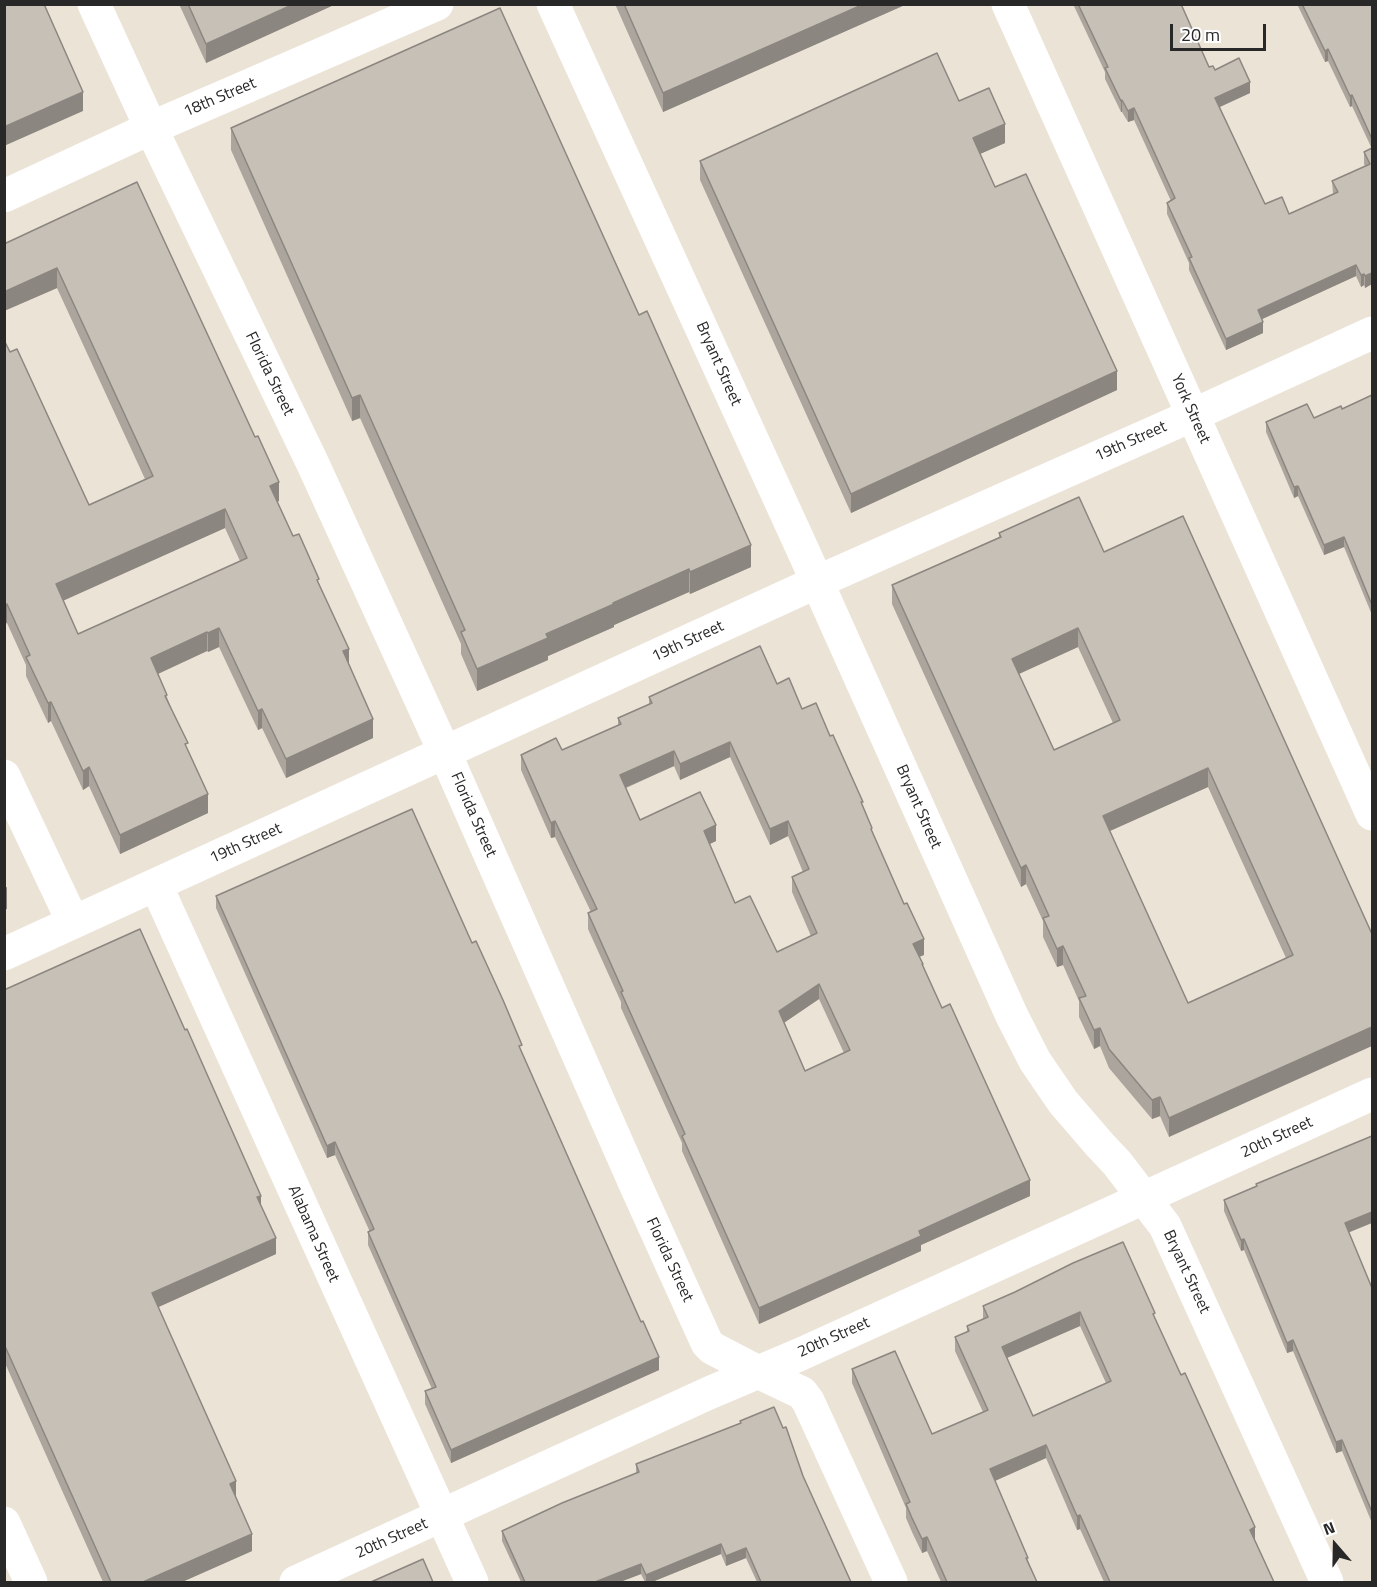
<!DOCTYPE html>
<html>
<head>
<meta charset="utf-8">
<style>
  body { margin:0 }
  #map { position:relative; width:1377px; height:1587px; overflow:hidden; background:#ece3d7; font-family:"Titillium Web",sans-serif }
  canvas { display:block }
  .frame { position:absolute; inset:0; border:6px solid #282828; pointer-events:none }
  .north { position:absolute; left:1305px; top:1515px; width:60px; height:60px; -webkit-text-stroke:4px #fff; paint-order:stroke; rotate:340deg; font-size:16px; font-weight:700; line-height:24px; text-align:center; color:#282828 }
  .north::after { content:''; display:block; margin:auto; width:21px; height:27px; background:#282828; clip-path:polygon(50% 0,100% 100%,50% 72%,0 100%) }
  .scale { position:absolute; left:1170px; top:24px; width:96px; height:27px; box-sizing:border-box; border:3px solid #282828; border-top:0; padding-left:8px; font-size:18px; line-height:21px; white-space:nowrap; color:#282828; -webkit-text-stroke:4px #fff; paint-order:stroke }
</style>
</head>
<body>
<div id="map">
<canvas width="1377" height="1587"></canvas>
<div class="frame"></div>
<div class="north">N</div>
<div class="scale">20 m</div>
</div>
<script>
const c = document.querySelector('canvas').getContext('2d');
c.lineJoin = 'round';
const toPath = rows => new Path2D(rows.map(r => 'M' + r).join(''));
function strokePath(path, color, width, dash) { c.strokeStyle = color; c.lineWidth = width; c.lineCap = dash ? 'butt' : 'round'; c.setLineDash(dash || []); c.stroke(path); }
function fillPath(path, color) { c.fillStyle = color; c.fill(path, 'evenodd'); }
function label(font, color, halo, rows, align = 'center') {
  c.font = font + ' "Titillium Web",sans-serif'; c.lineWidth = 4.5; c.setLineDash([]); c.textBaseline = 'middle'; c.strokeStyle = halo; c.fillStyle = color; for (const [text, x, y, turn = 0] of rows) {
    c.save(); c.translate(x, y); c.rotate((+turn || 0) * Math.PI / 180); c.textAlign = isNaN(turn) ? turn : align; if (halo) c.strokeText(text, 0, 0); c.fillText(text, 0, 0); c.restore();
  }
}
strokePath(toPath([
  [94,4,151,128,312,462,445,753,636,1186,707,1343,712,1348,758,1372,802,1393,808,1401,891,1582],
  [553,4,801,546,1012,1016,1035,1061,1063,1102,1100,1145,1117,1163,1165,1226,1327,1582],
  [1008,4,1372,814],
  [4,196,151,128,437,4],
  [4,776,73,922],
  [156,885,472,1582],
  [4,954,817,582,1193,415,1372,333],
  [4,1523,31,1582],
  [296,1582,709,1393,801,1354,1372,1094]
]), '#fff', 33);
fillPath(toPath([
  [179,4,336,4,206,63],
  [615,4,907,4,663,112],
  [1073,4,1181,4,1209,67,1250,93,1220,107,1265,204,1289,214,1333,194,1332,181,1365,166,1364,164,1364,152,1372,149,1352,106,1350,107,1328,61,1325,62,1297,4,1372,4,1372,284,1365,288,1364,285,1361,287,1356,276,1262,319,1263,333,1226,350,1189,270,1189,263,1167,214,1167,203,1171,201,1134,120,1128,122,1122,112,1121,112,1105,79,1105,72],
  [959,101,1005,143,980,154,995,187,1117,390,851,513,700,180,700,161],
  [231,128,751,567,690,594,689,592,614,625,614,627,548,656,548,660,477,691,461,654,461,644,360,418,352,421,231,150],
  [137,182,279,501,277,502,293,536,319,584,349,664,373,738,286,778,262,728,258,730,219,647,208,652,207,651,158,674,188,751,208,813,120,854,89,786,83,790,51,721,48,723,26,676,26,665,7,623,4,624,10,352,89,505,145,479,57,288,4,311],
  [225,528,240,561,78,634,63,600],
  [1372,395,1372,615,1344,547,1324,555,1298,496,1294,498,1266,432,1266,422,1314,418,1342,409],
  [999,533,1104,552,1372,934,1169,1137,1160,1116,1152,1119,1109,1068,1100,1046,1094,1049,1079,1017,1079,1001,1063,965,1057,967,1043,937,1043,921,1026,884,1021,887,892,604,892,585,999,537],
  [1078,647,1113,723,1054,750,1019,674],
  [1208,787,1286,958,1188,1003,1110,831],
  [777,684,830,736,863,807,872,832,924,955,919,957,923,967,1030,1196,921,1245,921,1251,759,1324,682,1151,682,1143,621,1008,621,1002,588,929,588,913,591,912,555,837,551,838,521,770,521,755,562,750,618,726,618,718,649,704,649,697],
  [730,757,770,845,788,836,803,872,792,877,792,892,811,936,777,952,735,903,709,844,716,841,640,820,626,788,674,766,680,780],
  [819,999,844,1053,805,1071,784,1023],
  [216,896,472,943,522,1053,659,1370,451,1463,425,1404,425,1391,432,1389,368,1245,368,1232,370,1232,335,1155,327,1158,216,908],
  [4,990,261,1206,276,1254,158,1307,236,1498,252,1551,182,1582,103,1582,4,1361],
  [1256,1184,1349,1232,1372,1288,1372,1523,1342,1451,1336,1453,1293,1351,1287,1353,1244,1250,1241,1251,1224,1211,1224,1200,1256,1187],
  [1015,1292,1155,1319,1274,1582,1104,1582,1080,1529,1077,1530,1046,1458,995,1481,1037,1582,941,1582,927,1551,922,1553,912,1532,906,1518,906,1508,852,1383,852,1369,932,1434,983,1412,955,1351,955,1337,967,1332,967,1326,983,1319,983,1306],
  [1080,1326,1106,1383,1033,1416,1007,1358],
  [636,1464,803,1476,851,1582,757,1582,746,1558,726,1566,721,1554,652,1582,645,1582,641,1574,620,1582,521,1582,502,1541,502,1531,636,1473]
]), '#aba59d');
fillPath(toPath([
  [294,4,336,4,206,63,206,44],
  [864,4,907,4,663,112,663,93],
  [1328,49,1328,61,1325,62,1325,51],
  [1250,82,1250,93,1215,109,1215,98],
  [83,92,83,111,4,146,4,127],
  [1352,95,1352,106,1350,107,1350,96],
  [1122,100,1122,112,1121,112,1121,101],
  [1134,108,1134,120,1128,122,1128,111],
  [1005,124,1005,143,973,157,973,138],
  [1356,265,1356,276,1258,321,1258,310],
  [57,268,57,288,4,311,4,292],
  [1372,273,1372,284,1365,288,1365,276],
  [1364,274,1364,285,1361,287,1361,275],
  [1263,322,1263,333,1226,350,1226,339],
  [1117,371,1117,390,851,513,851,494],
  [360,395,360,418,352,421,352,398],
  [279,482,279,501,270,505,270,486],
  [1298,486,1298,496,1294,498,1294,487],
  [225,509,225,528,56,604,56,584],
  [1344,537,1344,547,1324,555,1324,545],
  [751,545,751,567,690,594,690,572],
  [689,569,689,592,614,625,614,627,548,656,548,660,477,691,477,669,546,634,613,603],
  [7,604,7,623,4,624,4,605],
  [219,628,219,647,208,652,208,633],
  [1078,628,1078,647,1012,677,1012,659],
  [207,632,207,651,151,677,151,658],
  [349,649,349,668,343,651],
  [51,702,51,721,48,723,48,703],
  [262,709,262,728,258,730,258,711],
  [373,719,373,738,286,778,286,759],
  [730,742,730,757,680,780,680,764],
  [674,751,674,766,620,790,620,775],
  [89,767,89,786,83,790,83,771],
  [1208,768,1208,787,1103,834,1103,816],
  [208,794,208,813,120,854,120,835],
  [555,821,555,837,551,838,551,823],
  [788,821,788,836,770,845,770,829],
  [716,825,716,841,704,847,704,831],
  [1026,865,1026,884,1021,887,1021,868],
  [7,887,7,909,4,910,4,888],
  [924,939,924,955,913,959,913,944],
  [1063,946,1063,965,1057,967,1057,949],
  [819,984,819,999,779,1026,779,1011],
  [1372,1027,1372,1046,1169,1137,1169,1118],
  [1100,1028,1100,1046,1094,1049,1094,1030],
  [1160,1097,1160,1116,1152,1119,1152,1100],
  [335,1142,335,1155,327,1158,327,1146],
  [1030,1180,1030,1196,921,1245,921,1251,759,1324,759,1308,919,1231],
  [261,1196,261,1212,257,1197],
  [1372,1212,1372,1223,1345,1234,1345,1223],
  [276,1238,276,1254,152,1310,152,1293],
  [1244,1239,1244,1250,1241,1251,1241,1240],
  [1080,1312,1080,1326,1002,1360,1002,1347],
  [1293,1340,1293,1351,1287,1353,1287,1343],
  [659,1357,659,1370,451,1463,451,1450],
  [1342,1440,1342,1451,1336,1453,1336,1442],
  [1046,1445,1046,1458,990,1483,990,1469],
  [236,1481,236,1498,230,1484],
  [1080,1515,1080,1529,1077,1530,1077,1516],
  [1255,1527,1255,1541,1250,1530],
  [252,1534,252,1551,182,1582,143,1582],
  [927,1537,927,1551,922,1553,922,1539],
  [721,1544,721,1554,652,1582,646,1582,646,1575],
  [746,1548,746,1558,726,1566,726,1556],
  [641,1564,641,1574,620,1582,595,1582]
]), '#8b8680');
const building = toPath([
  [4,4,44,4,83,92,4,127,4,4],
  [188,4,294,4,206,44,188,4],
  [624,4,864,4,663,93,624,4],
  [1078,4,1181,4,1209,67,1213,66,1215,70,1239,58,1250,82,1215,98,1265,204,1282,197,1289,214,1338,192,1332,181,1370,164,1364,152,1372,148,1372,273,1365,276,1364,274,1361,275,1356,265,1258,310,1263,322,1226,339,1189,258,1192,257,1167,203,1175,198,1134,108,1128,111,1122,100,1121,101,1105,68,1108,67,1078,4],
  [1302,4,1372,4,1372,139,1352,95,1350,96,1328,49,1325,51,1302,4],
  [500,8,639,315,647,311,751,545,690,572,689,569,613,603,614,604,546,634,548,638,477,669,461,632,465,630,360,395,352,398,231,128,500,8],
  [937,53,959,101,989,88,1005,124,973,138,995,187,1026,174,1117,371,851,494,700,161,937,53],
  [137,182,255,437,258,436,279,482,270,486,293,536,299,534,319,579,317,580,349,649,343,651,373,719,286,759,262,709,258,711,219,628,208,633,207,632,151,658,167,695,165,696,188,743,185,744,208,794,120,835,89,767,83,771,51,702,48,703,26,657,30,655,7,604,4,605,4,340,10,352,17,349,89,505,153,476,57,268,4,292,4,244,137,182],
  [225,509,247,558,78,634,56,584,225,509],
  [1372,395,1372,605,1344,537,1324,545,1298,486,1294,487,1266,422,1307,404,1314,418,1341,406,1342,409,1372,395],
  [1079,497,1104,552,1183,516,1372,934,1372,1027,1169,1118,1160,1097,1152,1100,1109,1049,1100,1028,1094,1030,1079,998,1086,996,1063,946,1057,949,1043,918,1049,916,1026,865,1021,868,892,585,1001,537,999,533,1079,497],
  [1078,628,1120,720,1054,750,1012,659,1078,628],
  [1208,768,1293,955,1188,1003,1103,816,1208,768],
  [760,646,777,684,789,678,802,709,816,703,830,736,833,735,863,802,861,802,872,828,871,829,904,904,907,903,924,939,913,944,923,964,922,964,942,1008,950,1004,1030,1180,919,1231,921,1236,759,1308,682,1136,685,1134,621,992,623,991,588,913,597,909,555,821,551,823,521,755,556,738,562,750,621,724,618,718,652,703,649,697,760,646],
  [730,742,770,829,788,821,809,869,792,877,817,933,777,952,750,896,735,903,704,831,716,825,700,792,640,820,620,775,674,751,680,764,730,742],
  [819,984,850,1050,805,1071,779,1011,819,984],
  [412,809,472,943,476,941,503,1000,522,1045,519,1046,641,1322,643,1321,659,1357,451,1450,425,1391,436,1387,368,1232,374,1229,335,1142,327,1146,216,896,412,809],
  [140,929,185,1030,187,1029,261,1196,257,1197,276,1238,152,1293,236,1481,230,1484,252,1534,143,1582,111,1582,4,1344,4,990,140,929],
  [1372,1136,1372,1212,1345,1223,1372,1288,1372,1512,1342,1440,1336,1442,1293,1340,1287,1343,1244,1239,1241,1240,1224,1200,1257,1186,1256,1184,1372,1136],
  [1123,1242,1155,1313,1153,1314,1181,1375,1185,1373,1255,1527,1250,1530,1274,1582,1110,1582,1080,1515,1077,1516,1046,1445,990,1469,1028,1558,1026,1558,1037,1582,947,1582,927,1537,922,1539,912,1518,906,1504,910,1502,852,1369,895,1351,932,1434,988,1410,955,1337,969,1331,967,1326,988,1317,983,1306,1015,1292,1073,1263,1123,1242],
  [1080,1312,1111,1381,1033,1416,1002,1347,1080,1312],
  [774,1407,783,1428,786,1427,803,1476,851,1582,761,1582,746,1548,726,1556,721,1544,646,1575,641,1564,595,1582,525,1582,502,1531,562,1503,639,1472,636,1464,741,1423,740,1421,774,1407],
  [423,1559,433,1582,371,1582,423,1559]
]);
fillPath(building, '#c7c0b7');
strokePath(building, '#8b8680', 1.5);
label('16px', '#282828', '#fff', [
  ["18th Street",220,98,-23],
  ["Bryant Street",718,364,66],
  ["Florida Street",269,374,64],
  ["York Street",1190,409,66],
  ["19th Street",1131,442,-24],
  ["19th Street",688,642,-25],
  ["Bryant Street",918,807,66],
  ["Florida Street",473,815,66],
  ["19th Street",246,844,-24],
  ["20th Street",1277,1138,-25],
  ["Alabama Street",313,1234,66],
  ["Florida Street",669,1260,65],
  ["Bryant Street",1186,1272,65],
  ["20th Street",834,1338,-24],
  ["20th Street",392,1539,-24]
]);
</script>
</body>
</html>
